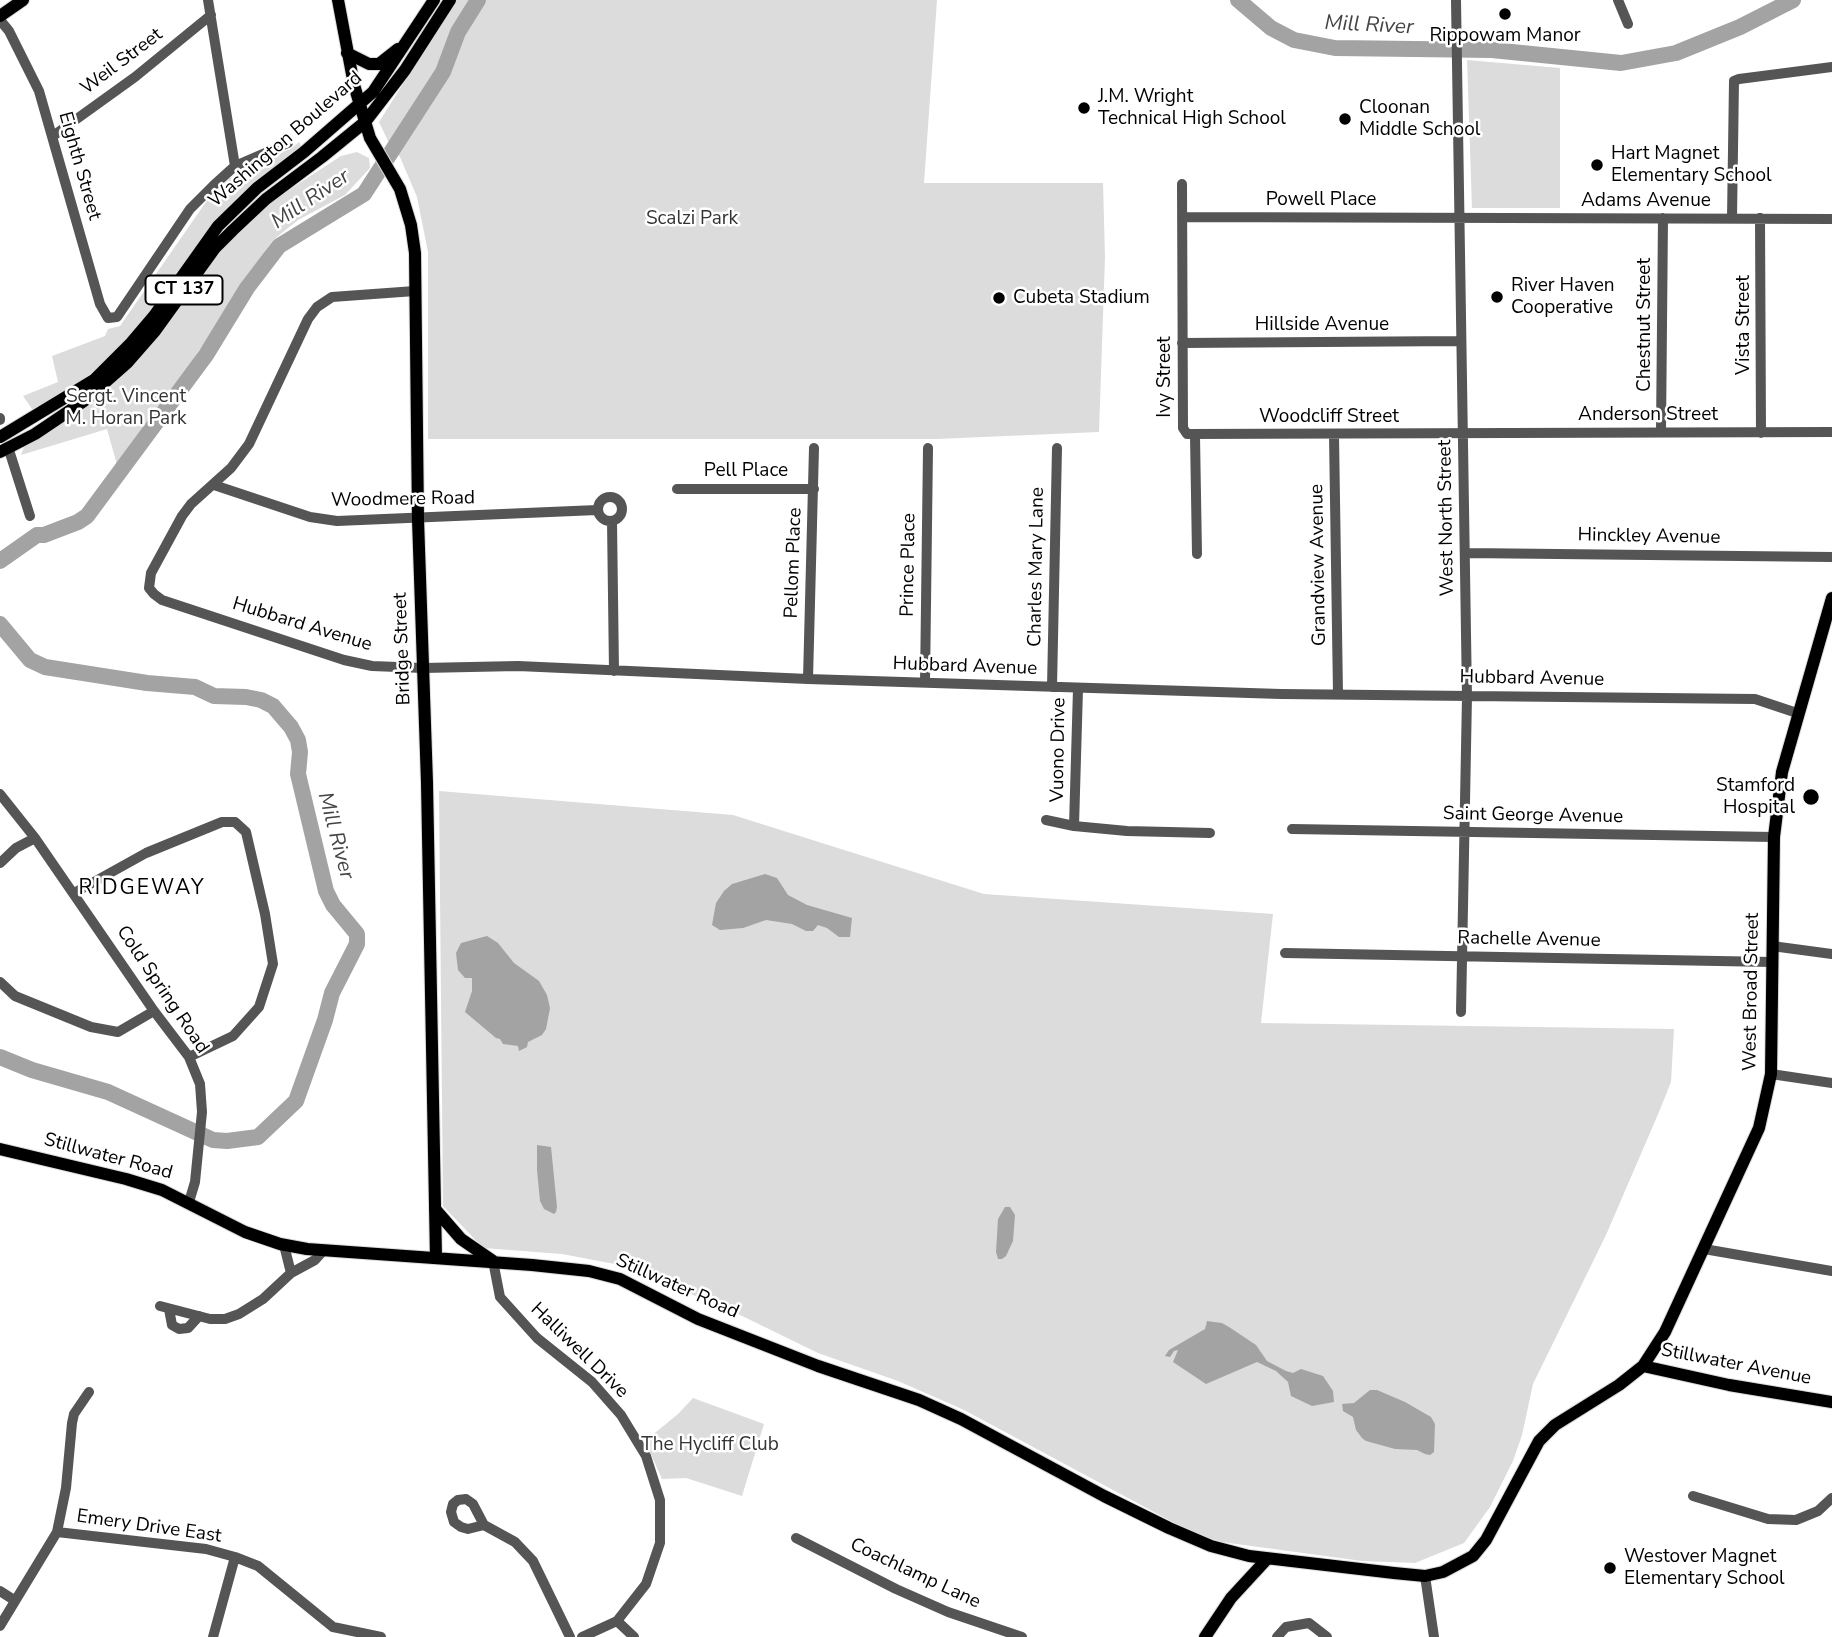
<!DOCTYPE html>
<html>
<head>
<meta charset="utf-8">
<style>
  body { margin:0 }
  canvas { display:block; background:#fff }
</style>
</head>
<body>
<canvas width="1832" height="1637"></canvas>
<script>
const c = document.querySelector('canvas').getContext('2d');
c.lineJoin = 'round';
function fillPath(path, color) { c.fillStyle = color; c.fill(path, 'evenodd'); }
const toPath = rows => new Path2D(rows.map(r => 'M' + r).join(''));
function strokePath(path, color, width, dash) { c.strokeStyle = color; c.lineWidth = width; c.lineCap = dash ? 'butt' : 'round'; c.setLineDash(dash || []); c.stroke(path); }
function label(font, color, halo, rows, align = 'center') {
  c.font = font + ' "Nunito Sans",sans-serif'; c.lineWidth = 5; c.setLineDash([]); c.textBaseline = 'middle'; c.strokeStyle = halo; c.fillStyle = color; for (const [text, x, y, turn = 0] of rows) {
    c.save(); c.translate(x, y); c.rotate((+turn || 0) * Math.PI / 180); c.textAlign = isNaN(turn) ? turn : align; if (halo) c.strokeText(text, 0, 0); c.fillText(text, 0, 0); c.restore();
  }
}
fillPath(toPath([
  [456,0,937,0,924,183,1103,183,1105,257,1099,432,937,439,428,439,428,252,417,197,400,157,389,143,379,122],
  [1467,60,1560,68,1560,208,1472,208],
  [299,142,301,146,250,186,214,222,148,314,115,352,79,384,34,412,23,396,58,382,52,356,105,336,108,329,120,326,208,199,229,179,246,168,261,159,291,149],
  [357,152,369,158,370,168,345,195,298,220,272,241,153,420,117,465,107,429,21,455,24,447,78,414,140,356,227,243,272,201,341,156],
  [439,791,733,815,984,894,1273,914,1261,1023,1674,1029,1671,1082,1659,1112,1606,1235,1533,1384,1522,1435,1513,1461,1490,1507,1464,1543,1415,1563,1362,1561,1222,1542,1195,1534,964,1410,898,1381,818,1353,738,1314,625,1266,562,1254,483,1248,443,1206],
  [693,1398,764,1424,742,1496,686,1478,662,1479,645,1441,678,1414]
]), '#dcdcdc');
fillPath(toPath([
  [765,874,777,878,788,895,807,905,852,918,850,937,839,937,827,928,818,925,813,931,806,931,792,924,766,920,743,928,720,930,712,925,716,903,724,891,732,884],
  [487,936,498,943,514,963,539,981,547,995,550,1008,546,1029,542,1035,528,1042,527,1047,519,1051,518,1046,503,1044,500,1039,496,1038,465,1012,472,991,472,978,465,978,458,970,456,953,461,943],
  [537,1145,551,1147,557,1207,556,1212,554,1214,544,1209,540,1201,537,1170],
  [1005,1207,1010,1207,1015,1215,1013,1241,1006,1256,1002,1259,998,1259,996,1252,998,1219],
  [1207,1321,1222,1323,1229,1327,1256,1345,1267,1361,1286,1371,1293,1373,1301,1369,1323,1376,1333,1391,1334,1402,1312,1406,1291,1396,1288,1382,1276,1371,1257,1362,1206,1384,1173,1362,1178,1350,1174,1351,1170,1357,1165,1356,1169,1350,1205,1329],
  [1370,1390,1377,1390,1405,1402,1431,1417,1435,1424,1434,1452,1430,1455,1425,1454,1417,1450,1395,1449,1366,1441,1362,1438,1356,1430,1353,1417,1343,1411,1342,1404,1354,1403]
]), '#a3a3a3');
strokePath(toPath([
  [1238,0,1271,28,1294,40,1335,48,1492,50,1621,63,1676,53,1740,27,1793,0],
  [0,561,37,535,44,535,78,522,87,516,206,355,247,288,279,246,364,194,443,72,458,32,478,0],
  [0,624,30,660,45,667,147,683,195,687,214,696,246,697,261,700,273,706,291,727,298,740,300,752,298,774,326,891,333,905,357,934,357,944,332,993,325,1020,296,1101,258,1137,227,1141,213,1140,108,1092,32,1070,0,1057]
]), '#a3a3a3', 16);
const major = toPath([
  [338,0,354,85,370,138,400,189,411,225,415,253,418,519,427,783,436,1258],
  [0,16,23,0],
  [347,53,369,64,379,64,398,49],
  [0,437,94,380,131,343,154,316,218,226,257,188,304,152,373,92,434,0],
  [0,452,35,434,84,401,127,363,155,331,215,248,233,230,266,199,322,157,365,122,405,70,450,0],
  [0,1149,126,1179,162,1190,245,1232,280,1244,307,1249,532,1265,589,1271,620,1279,698,1319,818,1366,919,1400,961,1419,1104,1496,1169,1528,1211,1546,1249,1556,1394,1573,1425,1576,1443,1572,1473,1556,1486,1540,1539,1441,1555,1425,1619,1385,1643,1366,1665,1332,1759,1128,1771,1074,1774,837,1782,772,1832,598],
  [435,1209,461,1239,493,1261],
  [1643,1366,1729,1385,1832,1402],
  [1205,1637,1231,1598,1267,1559]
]);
strokePath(major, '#dbdbdb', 14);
strokePath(toPath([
  [208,0,235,166],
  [1456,0,1467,696,1461,1012],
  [1618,0,1628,24],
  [0,20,9,31,39,91,100,304,108,318,117,317,190,209,214,185,235,166,288,143],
  [53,136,135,77,211,15],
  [1182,184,1183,428,1187,434,1832,432],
  [1182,217,1832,219],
  [1732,218,1734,81,1739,79,1832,67],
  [1760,218,1761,433],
  [415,291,332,297,317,307,308,319,249,444,231,468,191,504,182,516,151,573,149,588,154,594,162,600,344,660,372,666,423,668,518,666,808,679,1281,694,1755,699,1797,713],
  [1182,343,1461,341],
  [0,418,0,420],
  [1661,431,1663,218],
  [1334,435,1338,694],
  [1195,436,1197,554],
  [8,447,30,516],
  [214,485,310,517,337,521,597,510],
  [677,489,814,489],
  '598 509a12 12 0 1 1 24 0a12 12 0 1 1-24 0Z',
  [612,521,614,671],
  [1466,553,1832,557],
  [808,679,814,448],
  [925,682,928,448],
  [1052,687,1057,448],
  [0,794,35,838,154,1011,189,1057,200,1084,202,1112,195,1182,189,1202],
  [1046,820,1074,826,1078,689],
  [1074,826,1127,831,1210,833],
  [1292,829,1774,837],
  [0,863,16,848,35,838],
  [74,893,146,853,222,822,235,822,246,832,265,914,273,964,259,1007,233,1036,189,1057],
  [1772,946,1832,954],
  [1285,953,1772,962],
  [0,982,15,996,91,1027,118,1032,154,1011],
  [1771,1074,1832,1083],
  [284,1245,291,1273],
  [1704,1249,1832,1271],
  [493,1261,500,1297,537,1338,592,1382,621,1415,646,1456,660,1500,660,1543,646,1584,617,1621,582,1637],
  [160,1306,210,1319,225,1319,239,1314,263,1299,291,1273,315,1260,324,1250],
  [169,1309,172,1325,179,1329,188,1328,199,1316],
  [1693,1496,1768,1519,1796,1520,1818,1511,1832,1498],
  [484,1525,468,1529,461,1527,454,1522,451,1512,453,1504,458,1500,466,1499,473,1504,484,1525,515,1542,533,1561,570,1637],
  [57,1532,206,1549,235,1557,258,1566,333,1627,381,1637],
  [796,1538,896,1589,948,1612,1022,1637],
  [1425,1576,1434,1637],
  [0,1591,14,1600],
  [617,1621,634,1637],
  [0,1626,57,1532,66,1488,72,1423,74,1414,89,1392],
  [213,1637,235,1557],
  [1277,1637,1286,1627,1309,1623,1327,1637]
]), '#555', 10);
strokePath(major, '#000', 12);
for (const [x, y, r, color] of [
  [1505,14,7,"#000"],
  [1084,108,7,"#000"],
  [1345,119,7,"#000"],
  [1597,165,7,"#000"],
  [1497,297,7,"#000"],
  [999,298,7,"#000"],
  [1811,797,9,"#000"],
  [1610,1568,7,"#000"]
]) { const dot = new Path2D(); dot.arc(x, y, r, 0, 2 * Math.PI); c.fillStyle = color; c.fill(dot); strokePath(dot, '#fff', 2.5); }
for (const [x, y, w] of [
  [184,290,77]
]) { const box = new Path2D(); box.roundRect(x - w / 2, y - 14.5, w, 29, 5); c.fillStyle = '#fff'; c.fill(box); strokePath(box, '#000', 2); }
label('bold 18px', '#000', null, [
  ["CT 137",184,290]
]);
label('19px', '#000', '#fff', [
  ["Rippowam Manor",1505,36,"center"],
  ["J.M. Wright",1098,97],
  ["Technical High School",1098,119],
  ["Cloonan",1359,108],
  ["Middle School",1359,130],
  ["Hart Magnet",1611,154],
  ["Elementary School",1611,176],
  ["River Haven",1511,286],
  ["Cooperative",1511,308],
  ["Cubeta Stadium",1013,298],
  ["Stamford",1795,786,"right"],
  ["Hospital",1795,808,"right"],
  ["Westover Magnet",1624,1557],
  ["Elementary School",1624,1579]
], 'left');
label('19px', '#000', '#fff', [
  ["Weil Street",122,62,-37],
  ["Washington Boulevard",286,140,-41],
  ["Eighth Street",79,166,74],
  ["Powell Place",1321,200],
  ["Adams Avenue",1646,201],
  ["Hillside Avenue",1322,325],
  ["Chestnut Street",1645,325,-90],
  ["Vista Street",1744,325,-90],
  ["Ivy Street",1165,377,-90],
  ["Anderson Street",1648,415],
  ["Woodcliff Street",1329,417],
  ["Pell Place",746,471],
  ["Woodmere Road",403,500,-1],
  ["West North Street",1447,518,-91],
  ["Hinckley Avenue",1649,537,1],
  ["Pellom Place",794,563,-88],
  ["Prince Place",909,565,-89],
  ["Grandview Avenue",1319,565,-91],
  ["Charles Mary Lane",1037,567,-89],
  ["Hubbard Avenue",302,625,17],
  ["Bridge Street",403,649,-92],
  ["Hubbard Avenue",965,667,2],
  ["Hubbard Avenue",1532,679,1],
  ["Vuono Drive",1059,750,-89],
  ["Saint George Avenue",1533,816,1],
  ["Rachelle Avenue",1529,940,1],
  ["Cold Spring Road",162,990,56],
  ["West Broad Street",1752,992,-89],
  ["Stillwater Road",108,1157,15],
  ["Stillwater Road",677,1287,24],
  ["Halliwell Drive",579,1351,44],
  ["Stillwater Avenue",1736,1365,11],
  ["Emery Drive East",149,1527,8],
  ["Coachlamp Lane",915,1574,25]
]);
label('19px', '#333', '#fff', [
  ["Scalzi Park",692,219],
  ["Sergt. Vincent",126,397],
  ["M. Horan Park",126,419],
  ["The Hycliff Club",710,1445]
]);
label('italic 21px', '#444', '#fff', [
  ["Mill River",1369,26,3],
  ["Mill River",311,200,-34],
  ["Mill River",335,836,75]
]);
c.letterSpacing = '2px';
label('21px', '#000', '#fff', [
  ["RIDGEWAY",142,889]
]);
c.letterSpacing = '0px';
</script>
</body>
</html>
